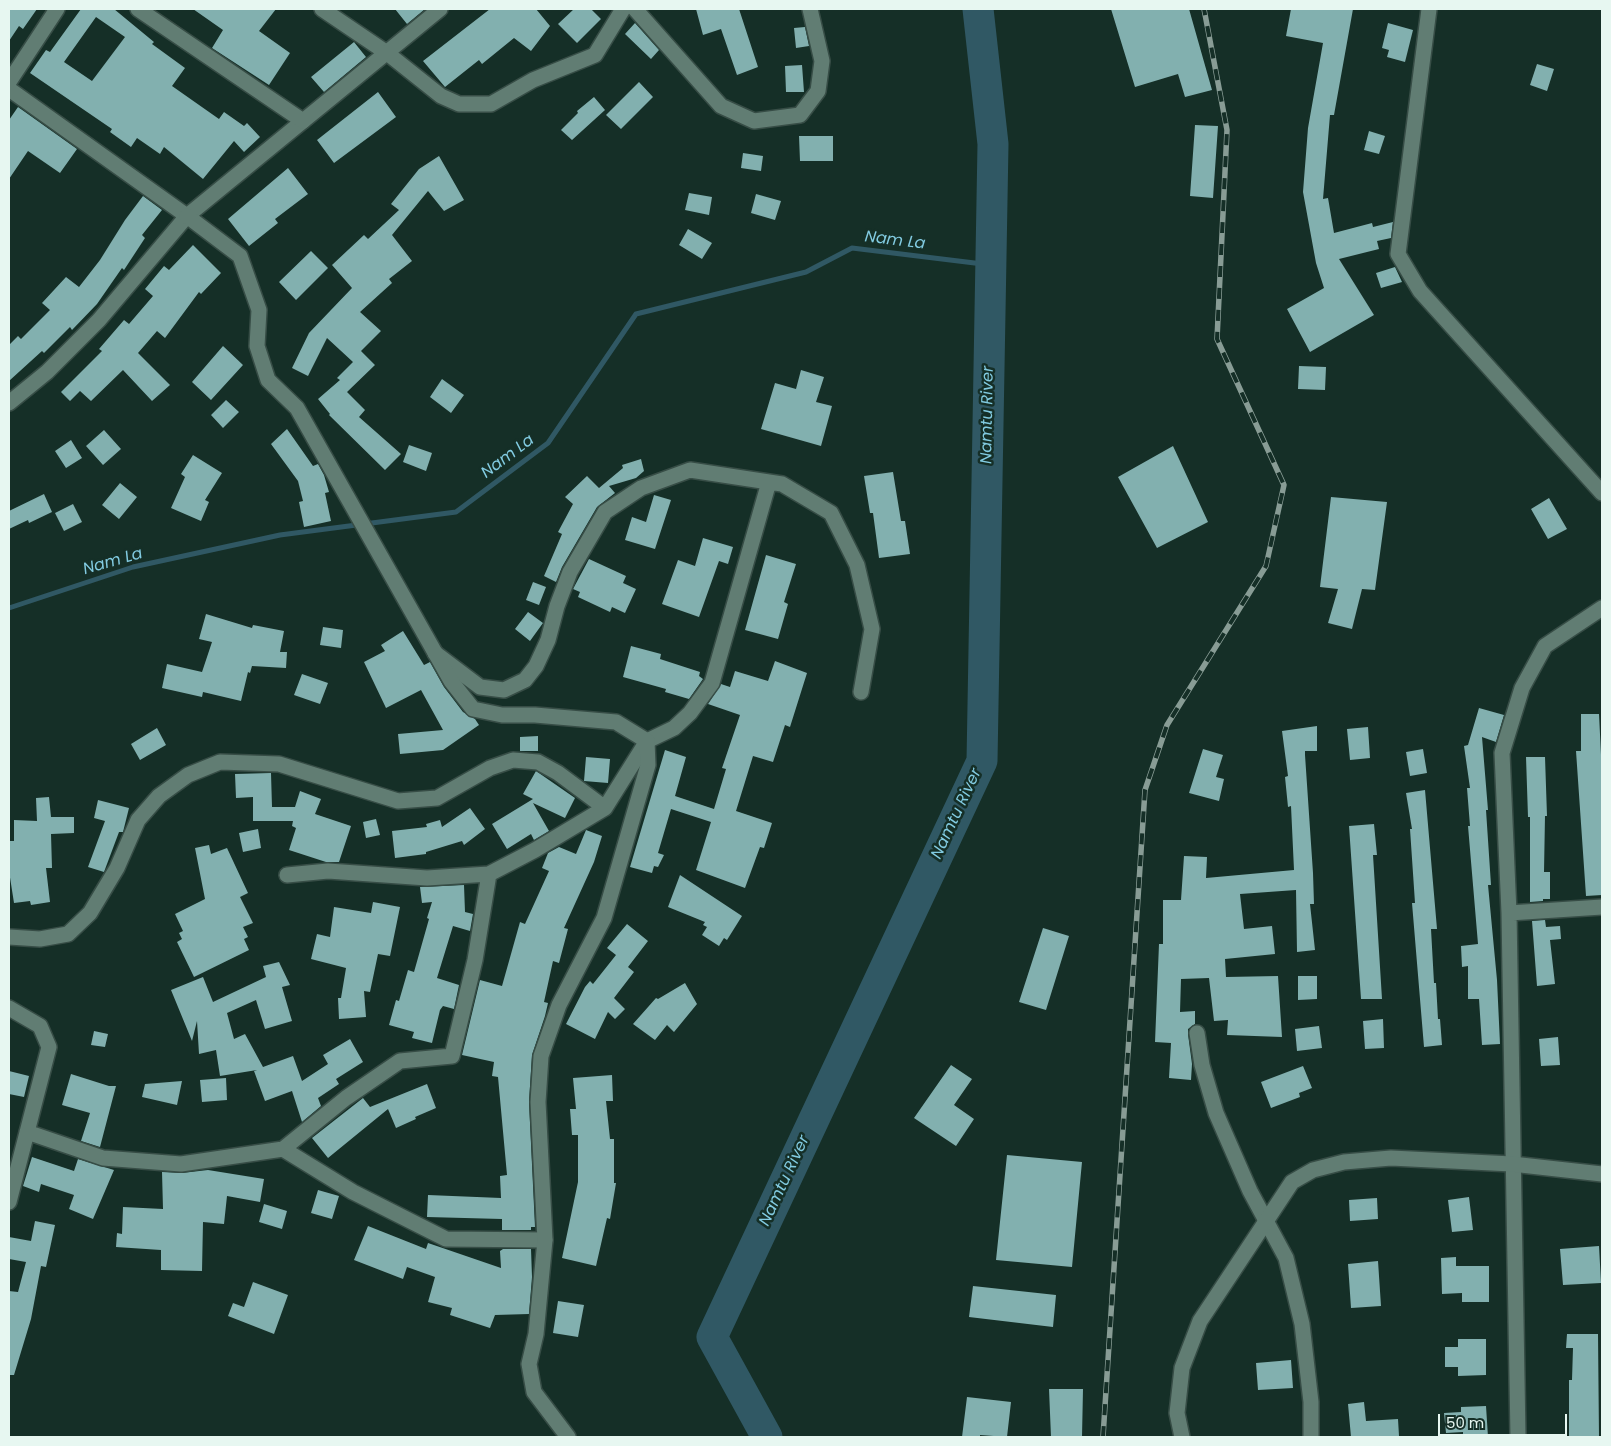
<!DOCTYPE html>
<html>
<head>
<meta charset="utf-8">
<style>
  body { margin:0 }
  #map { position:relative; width:1611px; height:1446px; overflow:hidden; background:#152f27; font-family:Poppins,sans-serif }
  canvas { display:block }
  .frame { position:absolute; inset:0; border:10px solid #e7f7f1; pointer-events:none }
  .scale { position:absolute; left:1438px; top:1414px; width:129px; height:22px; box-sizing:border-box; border:2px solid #e7f7f1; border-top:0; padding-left:6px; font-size:15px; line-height:18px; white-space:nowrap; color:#e7f7f1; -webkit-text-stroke:4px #152f27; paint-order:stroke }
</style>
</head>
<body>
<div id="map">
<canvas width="1611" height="1446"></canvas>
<div class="frame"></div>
<div class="scale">50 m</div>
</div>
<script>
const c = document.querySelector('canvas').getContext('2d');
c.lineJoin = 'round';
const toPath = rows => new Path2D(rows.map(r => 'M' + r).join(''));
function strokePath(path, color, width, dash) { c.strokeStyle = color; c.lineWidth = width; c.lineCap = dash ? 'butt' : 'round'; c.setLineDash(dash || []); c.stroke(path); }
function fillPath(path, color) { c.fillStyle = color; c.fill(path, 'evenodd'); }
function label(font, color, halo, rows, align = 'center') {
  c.font = font + ' Poppins,sans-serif'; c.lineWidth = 5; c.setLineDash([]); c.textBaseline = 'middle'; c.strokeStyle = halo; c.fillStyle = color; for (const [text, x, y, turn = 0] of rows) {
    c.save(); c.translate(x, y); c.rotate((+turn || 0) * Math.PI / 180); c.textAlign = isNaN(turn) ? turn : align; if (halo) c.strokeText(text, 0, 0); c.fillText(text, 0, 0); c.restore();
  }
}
strokePath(toPath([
  [9,608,133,567,280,535,456,512,548,443,636,314,806,272,852,248,991,265]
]), '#305864', 5);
strokePath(toPath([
  [767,1437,712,1337,982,761,993,144,978,9]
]), '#305864', 31);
fillPath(toPath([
  [9,9,37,9,23,29,19,26,9,41],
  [81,9,114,9,154,42,152,44,185,68,172,86,219,119,224,112,244,126,247,123,260,137,244,152,234,141,203,179,164,147,160,154,137,138,131,147,110,132,112,129,30,73,46,50,50,52],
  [96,17,125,37,92,81,64,62],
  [193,9,276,9,259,31,290,53,269,85,212,48,223,30],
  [395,9,425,9,407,24],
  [490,9,536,9,550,26,531,51,514,38,482,64,479,60,445,87,423,61],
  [574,9,591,9,601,19,577,43,558,24],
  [696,9,739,9,758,67,737,75,721,29,703,35],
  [1111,9,1189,9,1212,90,1185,97,1178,74,1135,87],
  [1291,9,1353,9,1334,115,1330,115,1323,199,1328,198,1334,233,1372,223,1373,227,1393,222,1391,238,1377,241,1379,249,1339,259,1374,315,1310,352,1287,309,1324,288,1316,263,1303,192,1308,128,1323,43,1286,36],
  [635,23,659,50,651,59,625,34],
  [1388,23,1413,30,1405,62,1387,57,1389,50,1382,48],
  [805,27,809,46,796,48,794,28],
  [354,42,366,57,324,92,311,77],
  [1537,64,1554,69,1547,91,1530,85],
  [802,65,804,92,786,92,785,66],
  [639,82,653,97,621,129,606,115],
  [378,92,396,117,334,163,317,140],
  [594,97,605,110,572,140,561,130,578,113,577,111],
  [18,107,77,149,60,173,28,151,9,179,9,120],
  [1195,125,1218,126,1213,198,1190,196],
  [1369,131,1385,136,1379,154,1364,150],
  [799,136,833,136,833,161,800,161],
  [743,153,763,156,761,171,741,168],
  [439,156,464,200,444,211,428,191,392,235,412,261,389,279,392,283,360,312,381,331,361,351,375,365,347,392,365,410,359,417,401,454,385,470,329,415,330,414,318,399,340,380,337,378,353,362,327,338,308,376,292,368,309,333,352,288,332,265,364,235,368,239,399,210,391,204,419,169],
  [288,168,308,194,275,219,278,223,249,246,228,219],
  [689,193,712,197,709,215,685,210],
  [756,194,781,201,775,220,751,213],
  [143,196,162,210,142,235,145,238,124,270,122,268,97,304,72,330,70,327,44,353,42,351,9,381,9,345,18,336,21,339,50,310,42,303,66,277,79,287,100,260,125,220],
  [688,229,712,243,702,259,679,245],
  [193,245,221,273,201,294,199,292,165,338,157,331,138,353,170,385,152,401,123,370,91,401,80,391,70,401,61,392,102,351,99,349,124,320,129,324,153,296,145,289,164,266,169,270],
  [311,251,328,268,296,300,279,282],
  [1395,267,1402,282,1381,288,1376,273],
  [223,346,243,365,211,400,192,382],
  [1299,366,1326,367,1325,390,1298,389],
  [801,370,824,377,816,402,832,406,821,446,761,429,775,383,796,389],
  [442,379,464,395,451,413,430,397],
  [226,400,239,412,223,428,211,415],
  [287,429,313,466,318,464,324,475,329,492,325,493,331,521,304,527,299,502,303,501,298,481,271,444],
  [104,430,121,449,103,465,86,446],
  [71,440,82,458,66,468,55,451],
  [409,445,432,453,426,471,403,462],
  [1173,446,1208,522,1157,548,1118,477],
  [193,455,222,473,205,500,209,502,201,521,171,508,185,477,181,474],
  [641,459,644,471,636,478,609,486,615,493,597,507,562,567,556,582,544,576,562,534,558,532,573,504,565,497,587,476,599,488,623,468,622,465],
  [893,472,901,521,905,521,910,554,879,558,873,513,870,513,864,476],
  [120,483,137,497,119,519,102,505],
  [44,494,52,512,29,523,28,520,9,529,9,511],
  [654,495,671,500,655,549,625,540,632,517,646,522],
  [1331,497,1387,502,1375,590,1362,589,1352,629,1328,623,1338,589,1320,587],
  [1549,498,1567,529,1548,539,1531,509],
  [73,504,82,522,64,531,55,513],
  [703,538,733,547,728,564,719,561,699,617,662,604,678,560,695,566],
  [766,555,796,564,784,602,788,604,778,639,745,630],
  [589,559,626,576,623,583,636,589,625,613,612,607,610,612,578,597,580,592,573,589],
  [533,582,546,587,539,605,526,600],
  [528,612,543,623,530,641,515,629],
  [206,614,252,628,253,625,284,631,280,652,287,652,286,668,252,666,250,673,248,672,241,701,203,692,202,697,162,688,167,664,202,672,212,642,199,639],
  [323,627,343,630,341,648,320,645],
  [403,631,424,665,430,662,444,687,463,712,475,719,479,725,443,750,400,754,398,734,443,730,421,690,386,708,364,662,385,651,381,645],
  [631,646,661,654,660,659,700,672,699,676,703,679,689,699,665,692,666,689,623,677],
  [775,661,807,673,790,727,785,725,773,762,753,756,736,811,772,823,764,848,760,847,745,888,696,870,711,822,671,809,658,853,664,855,658,867,654,866,652,873,630,867,665,750,686,757,675,796,714,809,726,769,722,768,740,715,708,704,721,684,730,687,735,671,768,681],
  [302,674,328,683,320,704,294,695],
  [1479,708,1504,715,1496,742,1482,737,1488,810,1486,810,1491,885,1488,885,1497,980,1500,1044,1482,1045,1479,999,1468,999,1468,966,1462,967,1461,946,1478,944,1468,826,1470,826,1467,788,1470,788,1464,746,1468,745],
  [1581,714,1599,714,1602,775,1602,895,1586,896,1576,751,1581,751],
  [1317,726,1317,751,1305,751,1305,755,1313,873,1314,904,1310,904,1315,950,1297,952,1296,890,1240,894,1244,929,1272,926,1275,954,1225,959,1226,977,1278,976,1282,1037,1227,1035,1228,1020,1214,1021,1209,978,1181,979,1180,1012,1195,1011,1195,1024,1188,1029,1188,1034,1192,1064,1191,1080,1169,1078,1171,1043,1155,1042,1159,944,1163,944,1163,900,1181,900,1184,856,1207,857,1206,878,1294,870,1291,806,1288,807,1285,777,1288,776,1282,731],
  [1368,727,1370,758,1350,760,1347,729],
  [157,728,166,745,140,760,131,744],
  [538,736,538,751,520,751,520,737],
  [1203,749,1223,755,1216,777,1224,779,1219,801,1189,793],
  [1423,749,1427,773,1410,776,1406,752],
  [586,757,610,759,608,783,584,781],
  [1526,757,1545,757,1547,816,1545,816,1544,872,1550,872,1550,899,1543,899,1543,901,1530,902,1530,817,1528,817],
  [536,771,575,798,565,818,533,803,549,831,534,840,531,834,507,849,492,824,533,799,523,794],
  [271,773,272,807,295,807,300,791,321,799,315,814,351,826,339,862,326,862,289,850,296,828,292,826,293,821,253,821,253,797,236,798,235,774],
  [1425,790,1437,929,1431,929,1434,983,1436,983,1438,1019,1440,1019,1442,1045,1424,1047,1412,903,1415,903,1410,829,1412,829,1406,793],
  [49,797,51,817,74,817,74,833,51,834,52,868,46,868,50,902,31,905,30,901,14,903,9,871,9,841,14,841,14,820,37,821,36,798],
  [98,800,129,808,123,832,119,832,104,872,88,867,105,821,94,818],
  [470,808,485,829,464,845,462,841,426,852,426,854,395,858,392,831,427,827,426,824,440,820,442,827],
  [376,819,380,835,366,838,363,822],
  [1374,824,1377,855,1373,855,1382,999,1361,999,1349,826],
  [258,829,261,848,243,852,239,833],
  [586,830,602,836,594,862,564,928,568,929,559,963,553,961,544,1002,548,1003,545,1016,532,1055,529,1102,535,1227,531,1227,531,1230,502,1230,502,1219,427,1217,428,1195,501,1198,500,1176,507,1175,498,1077,492,1076,494,1062,462,1055,480,980,502,986,520,922,525,924,549,871,542,868,548,853,559,847,576,854],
  [209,845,211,854,227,848,248,893,240,897,253,923,243,927,248,937,244,939,249,950,194,977,177,942,182,939,179,933,183,931,175,914,205,899,195,848],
  [680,875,742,916,727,940,724,938,719,946,702,935,707,927,703,925,705,922,668,907],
  [464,885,465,912,473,914,470,931,453,926,437,978,459,985,454,1009,443,1006,440,1010,432,1043,412,1038,414,1032,389,1025,396,1000,399,1001,408,970,414,972,429,919,427,918,432,902,422,903,420,887],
  [373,902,400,907,390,956,378,954,370,992,364,991,366,1017,339,1019,338,998,341,998,346,968,311,959,317,934,330,937,334,907,371,913],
  [1545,920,1546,927,1560,926,1561,939,1550,940,1555,984,1537,986,1532,921],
  [627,924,648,941,628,967,634,972,614,998,625,1009,615,1019,608,1012,595,1039,566,1024,585,987,590,981,593,984,616,955,607,948],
  [1043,928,1069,936,1046,1010,1019,1002],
  [279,962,290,985,282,987,292,1021,265,1029,256,1000,227,1013,234,1039,245,1034,263,1067,293,1056,302,1081,328,1064,323,1055,350,1039,363,1062,336,1079,339,1084,318,1098,321,1106,302,1122,292,1091,265,1101,254,1071,257,1070,220,1076,216,1050,199,1054,197,1021,192,1041,171,990,203,977,213,1002,266,977,263,966],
  [1298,976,1317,976,1317,999,1298,1000],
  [685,983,697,1004,674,1032,667,1025,655,1040,633,1024,656,998,658,999],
  [1383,1019,1384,1048,1365,1049,1363,1021],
  [1319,1026,1322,1048,1297,1051,1295,1029],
  [94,1031,108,1034,105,1047,91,1045],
  [1558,1037,1560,1065,1541,1066,1539,1039],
  [951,1065,972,1079,954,1105,974,1119,956,1146,914,1118],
  [1303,1066,1312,1088,1299,1093,1300,1097,1271,1108,1261,1082],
  [9,1071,29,1076,24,1097,9,1094],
  [71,1074,109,1086,116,1086,100,1147,81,1141,90,1113,62,1105],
  [612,1075,613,1101,606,1101,610,1139,614,1139,614,1183,616,1183,610,1219,607,1218,596,1266,562,1258,578,1182,578,1135,572,1135,570,1109,576,1109,573,1078],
  [226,1078,227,1100,202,1102,200,1080],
  [182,1081,177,1105,142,1097,145,1084],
  [427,1084,436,1108,415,1117,416,1119,396,1128,388,1109,328,1158,312,1138,363,1098,370,1107],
  [1007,1155,1082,1162,1072,1267,996,1260],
  [32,1157,74,1171,78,1159,114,1170,93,1219,69,1209,74,1195,41,1184,39,1192,23,1186],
  [208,1170,264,1179,260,1202,227,1196,224,1224,203,1222,202,1271,161,1270,161,1250,116,1247,117,1233,122,1234,123,1207,163,1209,162,1172,182,1173],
  [318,1190,339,1196,332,1219,311,1213],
  [1469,1197,1473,1230,1452,1232,1448,1200],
  [1377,1198,1378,1219,1350,1221,1349,1200],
  [264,1204,287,1211,282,1229,259,1222],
  [35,1221,55,1225,46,1267,41,1266,31,1319,14,1375,9,1375,9,1291,18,1292,26,1262,9,1259,9,1237,31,1241],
  [368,1226,426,1249,428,1243,501,1268,500,1251,503,1249,531,1249,532,1277,529,1314,495,1315,490,1328,450,1315,452,1308,428,1302,435,1277,407,1267,403,1279,354,1260],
  [1599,1246,1601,1283,1563,1285,1560,1249],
  [1456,1257,1456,1266,1489,1266,1489,1302,1462,1302,1462,1293,1442,1294,1441,1258],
  [1378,1261,1381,1306,1351,1308,1348,1264],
  [253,1282,288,1295,274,1334,228,1316,233,1303,244,1307],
  [973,1286,1056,1295,1053,1327,969,1317],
  [558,1301,584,1305,578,1337,553,1333],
  [1567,1334,1598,1334,1599,1437,1569,1437,1569,1380,1572,1380,1573,1348,1566,1348],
  [1458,1339,1486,1339,1486,1375,1458,1376,1458,1367,1445,1367,1445,1347,1458,1347],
  [1291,1360,1293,1388,1258,1390,1256,1363],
  [1049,1389,1083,1389,1082,1437,1051,1437],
  [967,1397,1011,1402,1007,1437,980,1435,980,1437,962,1437],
  [1364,1402,1366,1421,1398,1419,1399,1436,1351,1437,1348,1404],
  [1486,1406,1488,1437,1463,1437,1463,1432,1446,1433,1444,1413,1461,1412,1461,1407]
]), '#82b0af');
const minor = toPath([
  [322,9,387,53,441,96,459,104,491,104,533,80,595,55,623,9],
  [635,9,721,106,754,121,800,115,818,91,822,61,810,9],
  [1429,9,1398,254,1420,291,1602,493],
  [9,82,57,9],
  [9,89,187,216],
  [9,403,47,372,99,320,187,216,303,121],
  [435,653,480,687,504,690,525,680,536,666,548,640,557,606,570,572,605,512,641,488,690,470,782,484,831,513,857,565,872,629,861,692],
  [489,874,535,850,605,808,647,741,674,728,690,713,712,683,769,482],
  [1509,913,1602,907],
  [9,937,40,939,68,934,90,913,117,868,138,820,159,796,188,775,220,762,279,764,398,801,437,798,490,768,513,760,538,762,558,773,605,808],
  [9,1008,40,1026,49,1047,9,1202],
  [1197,1033,1202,1065,1216,1113,1250,1191,1286,1258,1302,1324,1311,1402,1311,1437],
  [27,1132,103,1158,181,1164,283,1149,346,1098,400,1061,452,1056,475,960,489,874,427,878,328,871,287,875],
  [283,1149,353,1192,446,1239,545,1240],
  [1518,1437,1509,913,1502,753,1522,688,1545,646,1602,608]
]);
const tertiary = toPath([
  [187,216,240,256,259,310,257,346,268,380,297,408,451,681,473,709,502,715,535,715,616,722,647,741,648,765,604,918,559,1005,541,1056,538,1102,545,1240,536,1334,529,1364,534,1392,568,1437],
  [1182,1437,1177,1413,1182,1368,1200,1321,1292,1182,1313,1170,1344,1162,1391,1158,1512,1164,1602,1174]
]);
const secondary = toPath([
  [138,9,303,121,440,9]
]);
strokePath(minor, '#374d46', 18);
strokePath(tertiary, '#374d46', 18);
strokePath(secondary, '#374d46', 18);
strokePath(minor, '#617d73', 15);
strokePath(tertiary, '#617d73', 15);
strokePath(secondary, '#617d73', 15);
const rail = toPath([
  [1103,1437,1145,790,1167,725,1266,566,1284,485,1217,339,1227,130,1204,9]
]);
strokePath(rail, '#889c95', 5.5);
strokePath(rail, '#152f27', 4, [11]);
label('italic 16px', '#82cbe1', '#152f27', [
  ["Nam La",895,241,7],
  ["Namtu River",988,415,-89],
  ["Nam La",508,457,-37],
  ["Nam La",113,562,-16],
  ["Namtu River",957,814,-65],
  ["Namtu River",785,1181,-65]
]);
</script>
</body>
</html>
